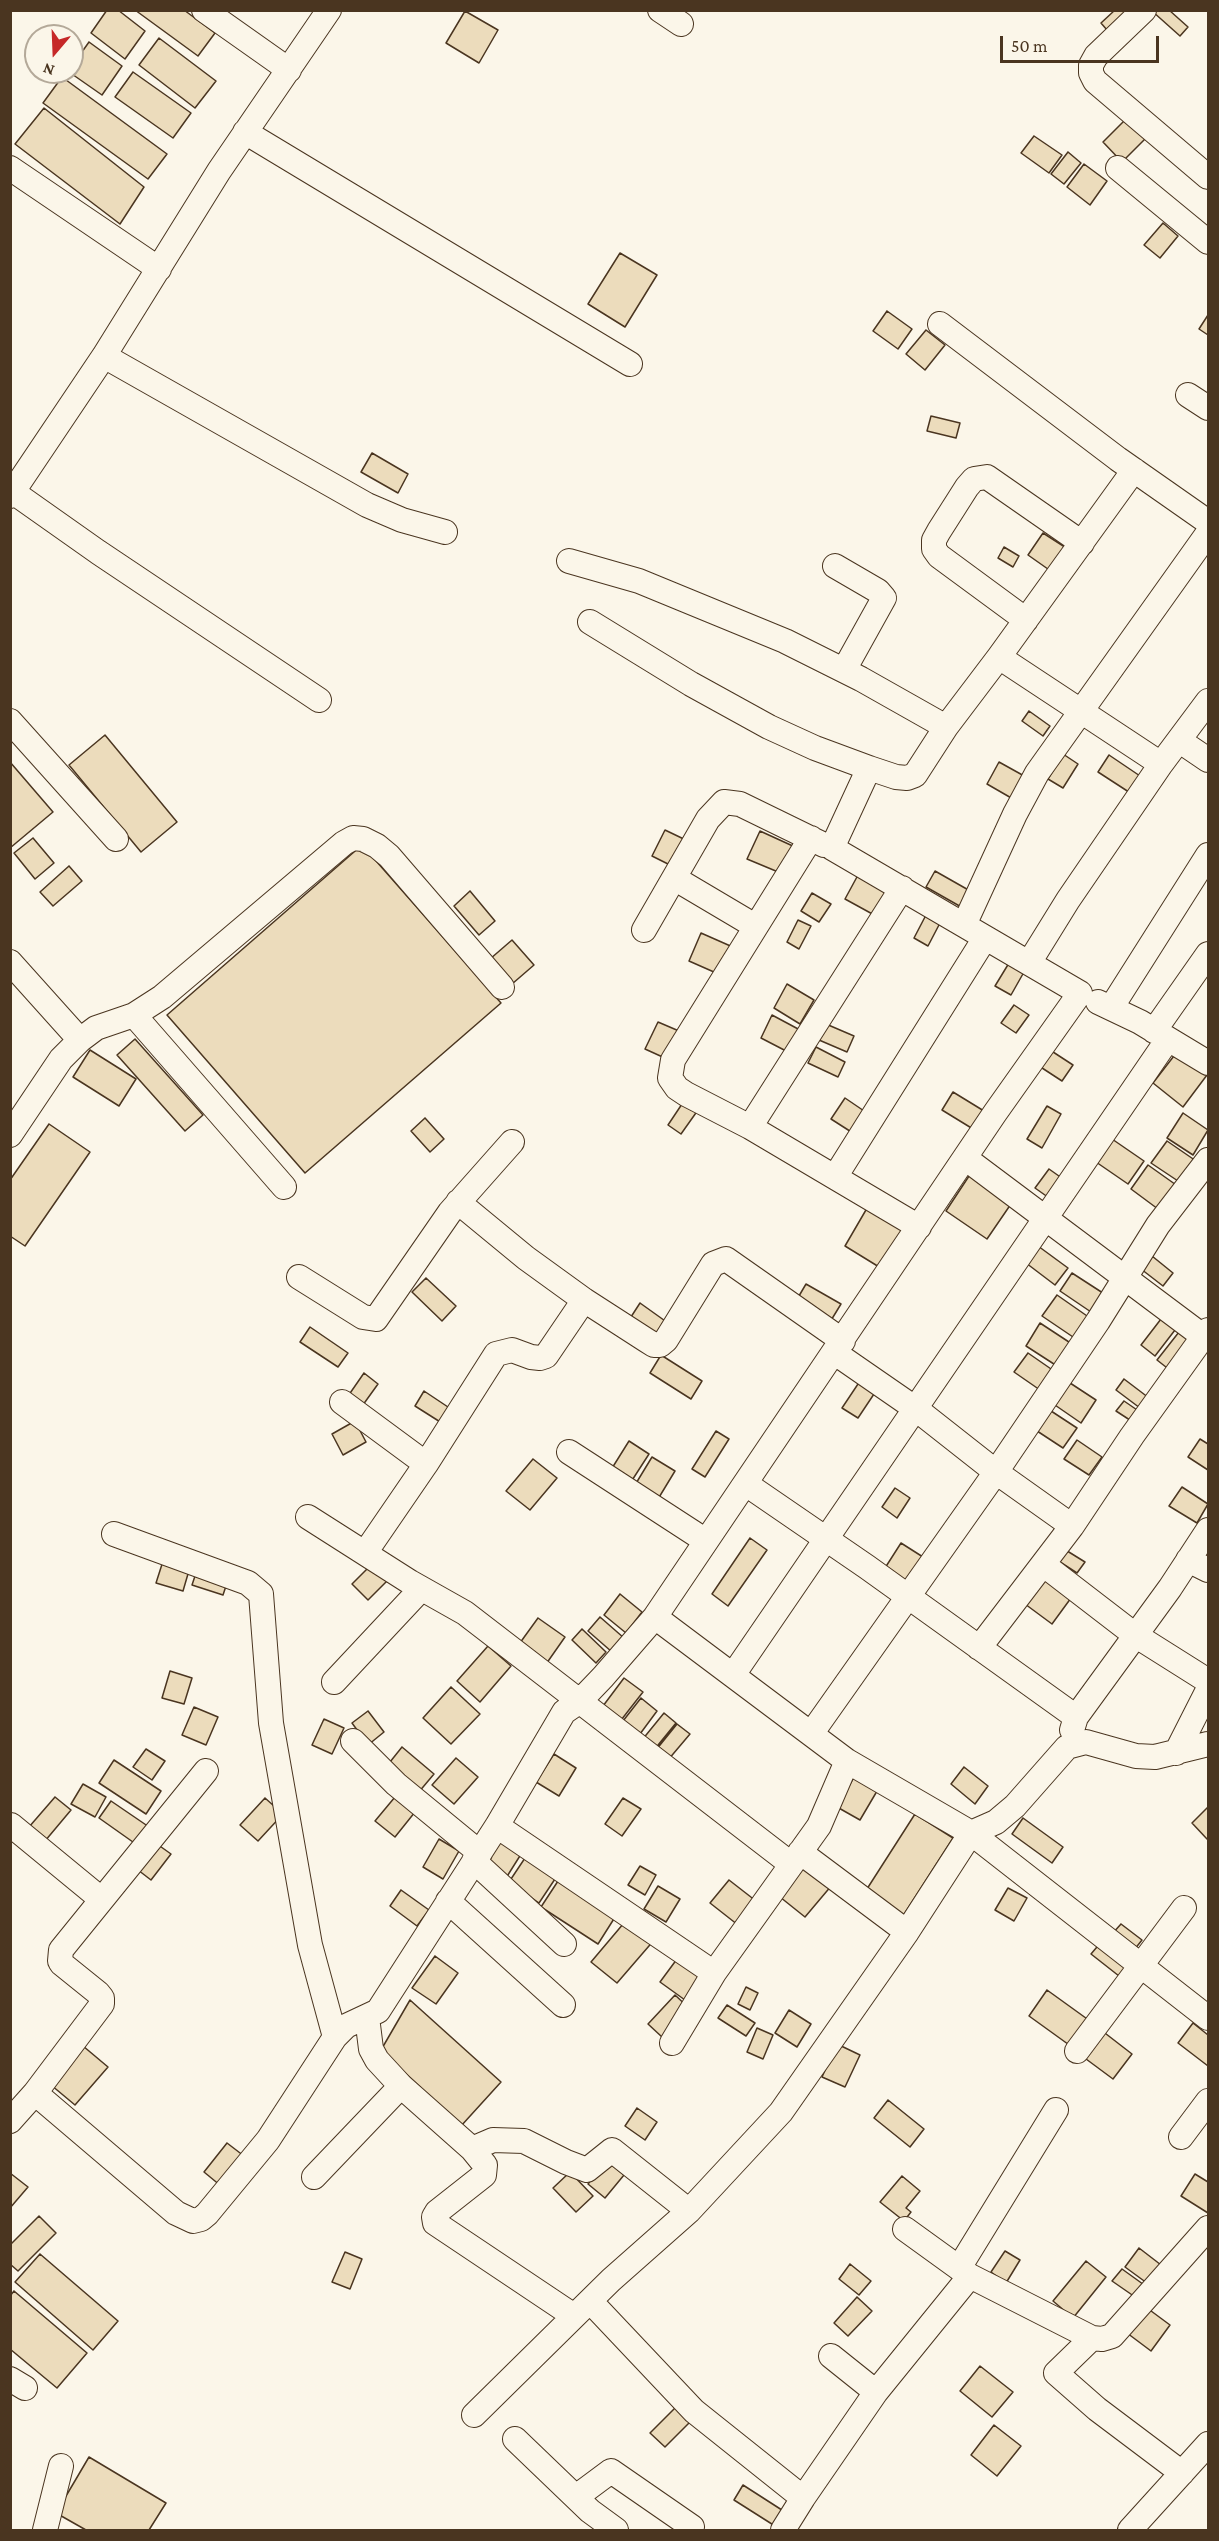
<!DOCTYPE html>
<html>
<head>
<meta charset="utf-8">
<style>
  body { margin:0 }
  #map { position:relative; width:1219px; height:2541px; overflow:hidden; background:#fbf6e9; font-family:"Crimson Pro",serif }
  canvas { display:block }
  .frame { position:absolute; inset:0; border:12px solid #4a3520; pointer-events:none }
  .north { position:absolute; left:24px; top:24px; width:60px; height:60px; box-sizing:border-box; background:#fbf6e9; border:2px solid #b4a999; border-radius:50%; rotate:199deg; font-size:16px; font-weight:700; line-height:24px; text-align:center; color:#4a3520 }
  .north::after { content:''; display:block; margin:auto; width:21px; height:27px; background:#c62828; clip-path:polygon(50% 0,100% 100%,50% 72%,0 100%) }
  .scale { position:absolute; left:1000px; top:36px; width:159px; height:27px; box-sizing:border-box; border:3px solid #4a3520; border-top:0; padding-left:8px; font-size:18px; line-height:21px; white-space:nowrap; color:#4a3520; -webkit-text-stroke:4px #fbf6e9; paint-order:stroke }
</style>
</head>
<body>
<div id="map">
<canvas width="1219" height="2541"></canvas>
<div class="frame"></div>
<div class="north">N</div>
<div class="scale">50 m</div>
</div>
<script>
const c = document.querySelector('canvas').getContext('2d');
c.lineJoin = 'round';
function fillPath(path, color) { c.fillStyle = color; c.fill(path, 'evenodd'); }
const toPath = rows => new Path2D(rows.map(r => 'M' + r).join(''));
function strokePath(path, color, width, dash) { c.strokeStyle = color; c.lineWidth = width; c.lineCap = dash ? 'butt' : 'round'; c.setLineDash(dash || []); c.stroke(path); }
const building = toPath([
  [107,10,118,10,145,31,125,59,91,33,107,10],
  [135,10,184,10,215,33,198,56,135,10],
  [1115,10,1125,10,1133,19,1113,37,1101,23,1115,10],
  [1169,10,1188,27,1180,36,1152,11,1169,10],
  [465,11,498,30,479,63,446,43,465,11],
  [159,38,216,81,195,108,139,65,159,38],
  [89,42,122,66,102,95,69,72,72,72,72,66,89,42],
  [133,72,191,113,173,138,115,97,133,72],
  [62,77,167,154,148,179,43,103,62,77],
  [44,108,144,187,120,224,15,144,44,108],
  [1131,114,1151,133,1122,162,1103,142,1131,114],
  [1034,136,1062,155,1049,173,1021,153,1034,136],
  [1068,152,1081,163,1064,184,1051,174,1068,152],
  [1084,164,1107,181,1090,205,1067,187,1084,164],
  [1163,223,1178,236,1160,258,1144,245,1163,223],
  [620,253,657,275,625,327,588,304,620,253],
  [887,311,912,329,898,349,873,331,887,311],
  [1208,315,1208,335,1199,329,1208,315],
  [926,330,945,345,925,370,906,354,926,330],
  [931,416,960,423,956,438,927,431,931,416],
  [372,453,408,474,398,493,361,472,372,453],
  [1043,533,1071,551,1055,574,1028,555,1043,533],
  [1004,547,1019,556,1013,567,998,558,1004,547],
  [1029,711,1050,726,1043,736,1022,721,1029,711],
  [105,735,177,822,141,852,69,765,105,735],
  [1063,754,1078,764,1063,788,1048,779,1063,754],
  [1109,755,1146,780,1135,796,1098,772,1109,755],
  [10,762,53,812,10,848,10,762],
  [999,762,1026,777,1013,799,987,784,999,762],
  [665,830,690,842,676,868,652,856,665,830],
  [760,831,795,847,783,874,747,859,760,831],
  [33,838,54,863,35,879,14,853,33,838],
  [362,845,501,1003,305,1173,167,1015,362,845],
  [69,866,82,881,53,906,40,892,69,866],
  [935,871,972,892,963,908,926,887,935,871],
  [858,875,889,892,876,916,845,899,858,875],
  [470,891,495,921,479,935,454,906,470,891],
  [812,893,831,904,819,922,801,911,812,893],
  [926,915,940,923,928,946,914,938,926,915],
  [798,920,811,926,799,949,787,942,798,920],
  [701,933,735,948,723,976,689,961,701,933],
  [512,940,534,965,512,984,490,959,512,940],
  [1009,963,1024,972,1011,995,995,986,1009,963],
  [787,984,814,1000,800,1024,774,1008,787,984],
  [1014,1005,1029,1015,1016,1033,1001,1023,1014,1005],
  [772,1015,800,1030,788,1052,761,1038,772,1015],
  [658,1022,679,1031,667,1059,645,1049,658,1022],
  [826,1024,854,1036,847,1052,819,1040,826,1024],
  [135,1039,203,1115,185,1131,117,1055,135,1039],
  [816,1047,845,1062,838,1077,808,1063,816,1047],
  [90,1050,136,1079,119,1106,73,1077,90,1050],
  [1050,1050,1073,1065,1062,1081,1039,1066,1050,1050],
  [1177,1052,1207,1075,1183,1107,1153,1083,1177,1052],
  [953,1092,984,1111,973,1129,942,1110,953,1092],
  [845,1098,870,1115,856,1135,831,1119,845,1098],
  [684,1101,698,1110,681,1134,668,1125,684,1101],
  [1047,1106,1061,1114,1042,1148,1027,1139,1047,1106],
  [1183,1113,1208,1130,1193,1155,1167,1138,1183,1113],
  [425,1118,444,1139,430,1152,411,1131,425,1118],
  [49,1124,90,1152,25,1246,10,1236,10,1180,49,1124],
  [1112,1139,1144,1161,1128,1184,1096,1162,1112,1139],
  [1167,1141,1199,1163,1184,1185,1151,1163,1167,1141],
  [1148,1165,1179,1187,1162,1212,1131,1189,1148,1165],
  [1049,1169,1066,1181,1052,1200,1035,1188,1049,1169],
  [971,1173,1013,1201,987,1239,946,1211,971,1173],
  [870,1203,909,1227,884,1270,845,1246,870,1203],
  [1038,1246,1068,1268,1055,1285,1026,1263,1038,1246],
  [1152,1256,1173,1273,1163,1286,1141,1269,1152,1256],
  [1072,1273,1106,1295,1094,1314,1060,1291,1072,1273],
  [426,1278,456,1306,442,1321,412,1292,426,1278],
  [806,1284,841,1304,830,1322,796,1301,806,1284],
  [1057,1295,1090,1318,1076,1339,1042,1316,1057,1295],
  [640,1303,668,1323,657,1339,629,1320,640,1303],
  [1161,1319,1175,1330,1155,1356,1141,1345,1161,1319],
  [1040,1323,1072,1344,1057,1366,1026,1346,1040,1323],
  [310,1327,348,1353,338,1367,300,1342,310,1327],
  [1179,1332,1193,1343,1171,1371,1157,1360,1179,1332],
  [1028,1353,1054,1371,1040,1390,1014,1372,1028,1353],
  [661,1355,702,1381,691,1399,650,1373,661,1355],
  [364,1373,378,1384,360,1409,346,1399,364,1373],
  [1124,1379,1153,1401,1144,1411,1116,1390,1124,1379],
  [860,1381,876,1391,858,1418,842,1408,860,1381],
  [1067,1381,1096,1400,1081,1423,1052,1403,1067,1381],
  [424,1391,454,1411,445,1425,415,1406,424,1391],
  [1124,1401,1143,1414,1136,1424,1116,1411,1124,1401],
  [1048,1409,1077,1428,1063,1448,1034,1429,1048,1409],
  [355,1421,366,1442,343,1455,332,1434,355,1421],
  [716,1431,729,1439,705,1477,692,1469,716,1431],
  [1200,1439,1208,1444,1208,1470,1188,1457,1200,1439],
  [1077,1440,1102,1457,1089,1475,1064,1459,1077,1440],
  [629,1441,649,1454,629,1485,609,1473,629,1441],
  [652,1457,675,1471,658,1499,635,1485,652,1457],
  [533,1459,557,1478,530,1510,506,1491,533,1459],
  [1182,1487,1208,1504,1197,1523,1169,1506,1182,1487],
  [895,1488,910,1498,897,1518,882,1507,895,1488],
  [750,1538,767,1550,728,1606,712,1594,750,1538],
  [901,1543,923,1557,907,1582,885,1568,901,1543],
  [1064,1549,1085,1562,1077,1573,1057,1560,1064,1549],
  [164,1558,190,1567,183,1591,156,1583,164,1558],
  [372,1564,388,1580,368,1600,352,1584,372,1564],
  [198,1567,229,1577,223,1595,192,1585,198,1567],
  [1044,1578,1071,1598,1052,1624,1025,1604,1044,1578],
  [620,1594,642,1612,626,1633,604,1615,620,1594],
  [600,1617,624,1638,612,1652,588,1631,600,1617],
  [538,1618,565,1637,544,1667,517,1647,538,1618],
  [582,1629,606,1652,596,1663,572,1640,582,1629],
  [488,1646,511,1666,480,1702,457,1681,488,1646],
  [170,1671,192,1678,184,1704,162,1698,170,1671],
  [624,1678,643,1692,618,1724,600,1710,624,1678],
  [451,1687,480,1714,451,1744,423,1718,451,1687],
  [641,1698,657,1711,640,1734,623,1721,641,1698],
  [194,1707,218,1717,206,1745,182,1735,194,1707],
  [368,1711,384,1732,368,1745,352,1723,368,1711],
  [664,1713,676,1723,654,1750,642,1740,664,1713],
  [324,1719,344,1728,332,1754,312,1745,324,1719],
  [677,1724,690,1734,668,1760,656,1750,677,1724],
  [402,1747,434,1774,418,1793,386,1767,402,1747],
  [146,1749,165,1761,152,1780,133,1767,146,1749],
  [554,1754,576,1768,559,1796,536,1782,554,1754],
  [456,1758,478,1777,454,1804,432,1785,456,1758],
  [114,1760,161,1791,146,1814,99,1783,114,1760],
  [964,1767,988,1786,975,1804,951,1784,964,1767],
  [857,1772,880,1786,860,1820,837,1807,857,1772],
  [83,1784,106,1797,95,1817,71,1804,83,1784],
  [400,1791,419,1807,395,1837,375,1821,400,1791],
  [55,1797,71,1810,45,1841,29,1827,55,1797],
  [265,1798,283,1814,258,1841,240,1825,265,1798],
  [623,1798,641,1809,622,1836,605,1824,623,1798],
  [111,1801,152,1829,140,1847,99,1818,111,1801],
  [1208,1807,1208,1838,1207,1839,1192,1823,1208,1807],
  [915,1814,953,1838,903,1916,865,1892,915,1814],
  [1023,1818,1063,1847,1052,1863,1012,1834,1023,1818],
  [501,1837,523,1851,506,1878,484,1864,501,1837],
  [439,1839,459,1851,443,1879,423,1867,439,1839],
  [157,1844,171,1854,151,1880,138,1870,157,1844],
  [527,1855,557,1876,539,1903,509,1882,527,1855],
  [801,1860,832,1885,805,1917,775,1893,801,1860],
  [640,1866,656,1875,645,1895,628,1885,640,1866],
  [560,1878,617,1914,598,1944,541,1907,560,1878],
  [729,1880,756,1901,738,1925,710,1903,729,1880],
  [658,1886,680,1899,666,1922,644,1909,658,1886],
  [1008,1888,1027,1898,1014,1921,995,1910,1008,1888],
  [401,1890,429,1910,417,1926,390,1906,401,1890],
  [629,1917,655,1939,617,1983,591,1962,629,1917],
  [1121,1924,1142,1940,1134,1950,1112,1934,1121,1924],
  [1102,1941,1130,1963,1119,1976,1091,1954,1102,1941],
  [435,1956,458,1973,436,2004,412,1988,435,1956],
  [677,1959,702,1977,685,2000,660,1982,677,1959],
  [746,1987,758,1993,750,2010,738,2004,746,1987],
  [1047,1990,1090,2021,1072,2047,1029,2016,1047,1990],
  [675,1995,690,2009,662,2037,648,2024,675,1995],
  [410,2000,501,2082,461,2126,381,2050,410,2000],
  [727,2005,755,2023,746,2036,718,2018,727,2005],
  [789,2010,811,2024,797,2047,775,2033,789,2010],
  [1193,2023,1208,2035,1208,2066,1178,2043,1193,2023],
  [757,2028,773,2035,763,2059,747,2052,757,2028],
  [1101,2030,1132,2054,1113,2079,1082,2056,1101,2030],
  [837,2044,860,2055,845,2087,822,2077,837,2044],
  [83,2046,108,2067,75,2105,51,2085,83,2046],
  [888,2100,924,2129,910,2147,874,2118,888,2100],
  [637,2108,657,2122,645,2140,625,2126,637,2108],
  [227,2143,244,2156,221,2186,204,2172,227,2143],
  [607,2161,624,2175,605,2198,588,2184,607,2161],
  [570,2172,593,2196,576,2212,553,2188,570,2172],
  [10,2173,28,2187,10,2208,10,2173],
  [1195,2174,1208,2182,1208,2213,1181,2196,1195,2174],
  [902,2176,920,2191,906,2208,911,2212,904,2221,880,2202,902,2176],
  [39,2216,56,2233,18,2271,10,2264,10,2245,39,2216],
  [1139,2248,1165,2268,1151,2286,1125,2267,1139,2248],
  [1005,2251,1020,2260,1006,2283,991,2272,1005,2251],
  [345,2252,362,2259,350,2289,332,2282,345,2252],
  [40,2254,118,2321,93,2350,15,2282,40,2254],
  [1086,2261,1106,2277,1073,2318,1053,2301,1086,2261],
  [850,2264,871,2281,859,2295,839,2279,850,2264],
  [1122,2269,1147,2287,1138,2299,1112,2281,1122,2269],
  [14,2291,87,2353,57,2388,10,2349,10,2296,14,2291],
  [857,2297,872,2311,848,2336,834,2323,857,2297],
  [1143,2305,1170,2325,1151,2351,1123,2330,1143,2305],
  [980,2366,1013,2392,992,2417,960,2391,980,2366],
  [681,2402,696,2416,665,2447,650,2433,681,2402],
  [994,2425,1021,2446,997,2476,971,2455,994,2425],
  [89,2457,166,2503,149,2530,86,2530,56,2513,89,2457],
  [743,2485,785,2512,775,2526,734,2500,743,2485]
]);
fillPath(building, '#ecdcbc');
strokePath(building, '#4a3520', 1.5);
const minor = toPath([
  [204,10,289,70],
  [660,10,681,24],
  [1144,10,1096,56,1091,65,1091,73,1095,81,1208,177],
  [245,132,630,364],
  [10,168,159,269],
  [1118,168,1208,242],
  [940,324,1118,459,1208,522],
  [104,356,367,505,402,520,445,532],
  [1188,395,1208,408],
  [13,492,98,552,319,700],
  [10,496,104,356,219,171,329,10],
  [569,561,639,581,785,641,861,679,946,727],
  [835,566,878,591,884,598,844,670],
  [1026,620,939,556,934,549,934,540,939,531,967,487,974,479,987,477,1082,543],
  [590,622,691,684,769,727,815,748,869,768],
  [999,657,1134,470],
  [10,721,116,839],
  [1180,741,1208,760],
  [811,838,673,1060,670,1078,677,1088,686,1094,750,1127,919,1227],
  [674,878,755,926],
  [964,925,1015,814,1037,773,1208,533],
  [644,930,708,819,724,802,740,804,824,845],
  [10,962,80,1040],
  [1029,963,1068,900,1161,764],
  [1098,1002,1140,1022,1208,1063],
  [1111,1008,1208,855],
  [134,1015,284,1187],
  [1154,1031,1208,954],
  [750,1127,902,888],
  [10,1135,61,1059,80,1040,96,1028,134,1015,162,997,344,843,353,838,363,839,377,846,389,856,502,987],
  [965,1158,1208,1340],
  [835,1177,985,938],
  [458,1202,526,1258,584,1300],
  [299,1277,363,1317,376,1319,450,1212,512,1142],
  [835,1353,916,1409,996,1472,1072,1526],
  [342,1402,426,1464],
  [569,1452,706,1541],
  [746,1484,867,1567,1076,1717],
  [308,1517,410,1582,465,1613,791,1864],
  [114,1534,248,1583,261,1594,271,1723,310,1945,335,2037],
  [365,1553,426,1464,496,1354,512,1350,531,1357,540,1358,546,1356,584,1300,646,1340,654,1345,660,1345,666,1340,713,1264,726,1259,843,1341],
  [1188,1560,1208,1570],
  [1044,1565,1135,1635,1208,1681],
  [655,1617,847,1761],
  [979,1648,1072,1526,1132,1436,1208,1330],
  [733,1675,1168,1039],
  [334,1682,421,1589],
  [1072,1730,1076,1717,1170,1588,1208,1530],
  [811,1734,996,1472,1098,1321,1158,1225,1208,1160],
  [353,1741,396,1784,480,1853],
  [1176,1753,1208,1690],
  [11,1825,101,1899],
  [497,1826,714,1973],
  [800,1852,907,1932],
  [474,1861,564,1944],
  [448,1901,563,2005],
  [367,2017,371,2049,377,2060,401,2086],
  [672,2043,714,1973,819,1826,847,1761,971,1833,996,1822,1015,1806,1067,1747,1086,1742,1136,1756,1155,1757,1208,1744],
  [1077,2051,1184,1908],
  [35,2093,102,2004,102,1998,98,1993,62,1964,60,1961,61,1950,206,1771],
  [10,2121,35,2093,176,2213,193,2221,201,2219,207,2214,268,2140,335,2037,346,2026,378,2011,497,1826,564,1712,580,1701,603,1677,655,1617,995,1113,1080,993,832,848,869,768,896,777,907,778,915,775,946,727,999,657,1161,764,1208,701],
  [1181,2137,1208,2101],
  [472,2149,485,2165,484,2175,437,2212,434,2217,435,2223,574,2316],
  [314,2177,401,2086,472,2149,493,2140,524,2141,566,2162,587,2170,612,2150,689,2211],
  [905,2229,970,2276,1092,2338,1102,2339,1112,2336,1208,2228],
  [959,2268,1056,2110],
  [591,2302,694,2411,803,2498],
  [1092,2338,1056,2373,1097,2409,1182,2473],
  [831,2356,876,2392],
  [10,2379,25,2388],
  [474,2415,611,2280,689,2211,781,2112,907,1932,971,1833,1208,2018],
  [515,2439,590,2511,616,2530],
  [576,2497,611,2471,692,2527],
  [45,2530,61,2466],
  [783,2530,803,2498,876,2392,970,2276],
  [1130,2530,1208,2444]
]);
strokePath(minor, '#4a3520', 26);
strokePath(minor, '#fbf6e9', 24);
</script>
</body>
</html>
